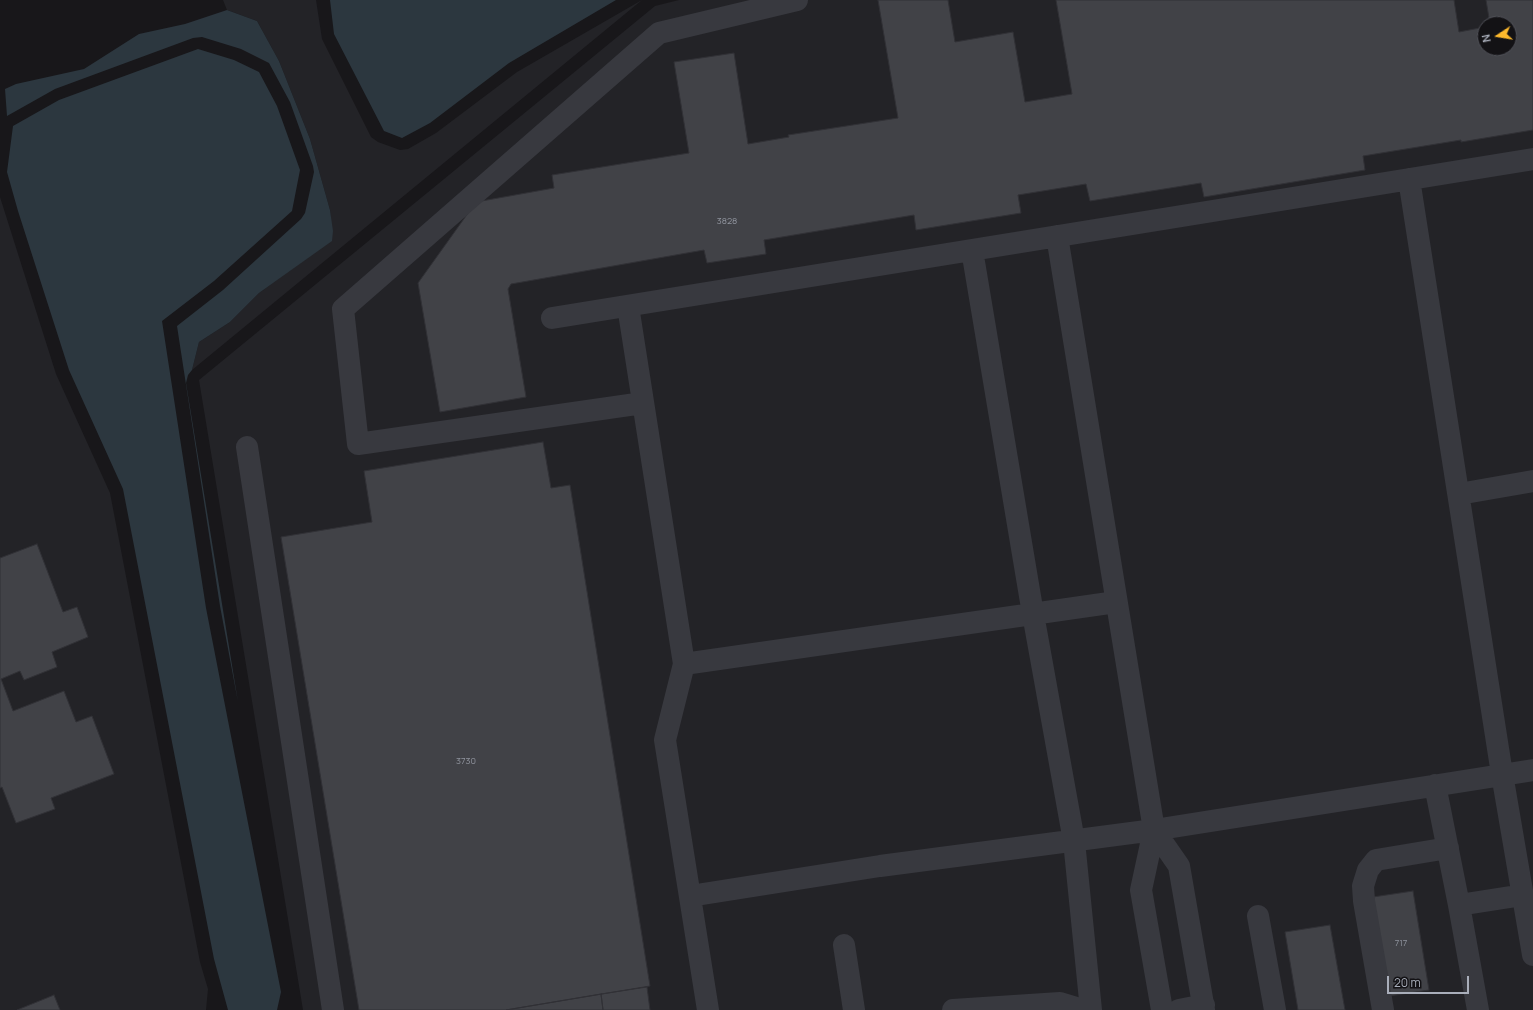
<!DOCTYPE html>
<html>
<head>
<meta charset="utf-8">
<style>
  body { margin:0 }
  #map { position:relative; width:1533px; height:1010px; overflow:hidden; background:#18171a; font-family:Manrope,sans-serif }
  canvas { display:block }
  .north { position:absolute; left:1477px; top:16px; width:40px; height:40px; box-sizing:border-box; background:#131215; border:1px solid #4f5057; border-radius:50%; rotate:258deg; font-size:11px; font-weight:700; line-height:16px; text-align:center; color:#a9aeba }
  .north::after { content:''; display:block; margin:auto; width:14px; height:18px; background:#feb92c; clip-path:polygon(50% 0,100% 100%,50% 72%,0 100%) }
  .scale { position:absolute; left:1387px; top:976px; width:82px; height:18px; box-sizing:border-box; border:2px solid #a9aeba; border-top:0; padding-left:5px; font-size:12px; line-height:14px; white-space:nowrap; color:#a9aeba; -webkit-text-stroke:3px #131215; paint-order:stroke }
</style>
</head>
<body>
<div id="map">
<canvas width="1533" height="1010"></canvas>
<div class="north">N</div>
<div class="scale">20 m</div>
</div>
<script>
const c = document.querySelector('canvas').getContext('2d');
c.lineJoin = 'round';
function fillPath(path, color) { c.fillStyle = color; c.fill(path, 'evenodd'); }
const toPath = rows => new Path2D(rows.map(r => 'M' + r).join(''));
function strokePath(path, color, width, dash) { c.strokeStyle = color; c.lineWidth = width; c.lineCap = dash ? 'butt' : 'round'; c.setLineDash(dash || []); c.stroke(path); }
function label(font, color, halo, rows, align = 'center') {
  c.font = font + ' Manrope,sans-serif'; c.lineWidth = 3; c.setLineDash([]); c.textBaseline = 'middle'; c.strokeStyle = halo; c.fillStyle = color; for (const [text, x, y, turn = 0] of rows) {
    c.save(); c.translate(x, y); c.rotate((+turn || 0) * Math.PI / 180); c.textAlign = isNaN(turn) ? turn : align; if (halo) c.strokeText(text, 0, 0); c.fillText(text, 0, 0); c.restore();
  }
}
fillPath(toPath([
  [223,0,316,0,322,39,371,137,378,142,400,150,408,149,436,133,517,72,642,0,192,370,199,342,230,322,259,293,332,240,330,210,310,139,279,61,257,21,227,10],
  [679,0,1533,0,1533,1010,303,1010,199,380,655,6],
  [1485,24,1509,24,1509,48,1485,48],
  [0,197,56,374,110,493,200,962,208,989,206,1010,0,1010]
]), '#232327');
fillPath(toPath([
  [330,0,616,0,509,63,430,123,402,138,384,131,334,34],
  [227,10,257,21,279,61,310,139,330,210,333,231,332,241,259,293,230,322,199,342,192,370,188,375,186,383,238,702,220,606,177,326,223,290,301,219,305,213,314,172,313,166,290,102,269,63,241,49,202,37,193,38,55,89,7,116,5,89,16,84,84,69,139,34,185,24],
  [198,49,234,60,259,72,277,106,300,170,292,211,214,281,162,321,206,608,281,992,277,1010,228,1010,214,959,123,489,69,370,18,211,7,172,13,126,59,100]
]), '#2c373f');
const building = toPath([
  [878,0,948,0,955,42,1013,32,1025,102,1072,94,1056,0,1454,0,1459,32,1485,27,1485,48,1509,48,1509,24,1490,24,1486,0,1533,0,1533,130,1461,142,1461,140,1363,156,1365,170,1204,197,1201,183,1090,201,1086,184,1018,195,1021,213,916,230,914,215,764,240,766,254,707,263,704,250,511,284,508,289,526,397,440,412,418,283,476,202,554,188,552,175,689,153,674,62,734,53,748,144,789,137,788,135,898,118,878,0],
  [543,442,551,488,570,485,650,986,506,1010,359,1010,281,537,372,522,364,471,543,442],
  [37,544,63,612,77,607,88,637,52,652,57,667,24,680,20,671,1,679,13,711,64,691,76,722,92,716,114,774,51,798,55,809,16,823,2,787,0,788,0,558,37,544],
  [1413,891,1429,990,1389,996,1373,897,1413,891],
  [1330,925,1345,1010,1298,1010,1285,932,1330,925],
  [647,987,650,1010,603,1010,601,994,647,987],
  [601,994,603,1010,506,1010,601,994],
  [54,995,60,1010,17,1010,54,995]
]);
fillPath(building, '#414247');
strokePath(building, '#313136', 1);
strokePath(toPath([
  [1409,179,1502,774,1533,955],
  [1057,236,1154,830,1141,890,1162,1010],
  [972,250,1033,614,1074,841,1091,1010],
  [628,306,684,664,665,740,708,1010],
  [552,318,1533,159],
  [643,403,358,444,343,309,659,33,797,0],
  [247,447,333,1010],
  [1459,494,1533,481],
  [684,664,1116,602],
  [1435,785,1459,905,1478,1010],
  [1154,830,1179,866,1204,1010],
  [690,896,880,866,1154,830,1533,770],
  [1459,905,1523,895],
  [1258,916,1275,1010],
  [844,945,854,1010],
  [953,1010,1060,1003,1083,1010],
  [1179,1010,1204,1005],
  [1383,1010,1364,901,1363,886,1368,870,1376,860,1448,848]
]), '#38393f', 22);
label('9px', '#8f939d', null, [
  ["3828",727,221],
  ["3730",466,761],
  ["717",1401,943]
]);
</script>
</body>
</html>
